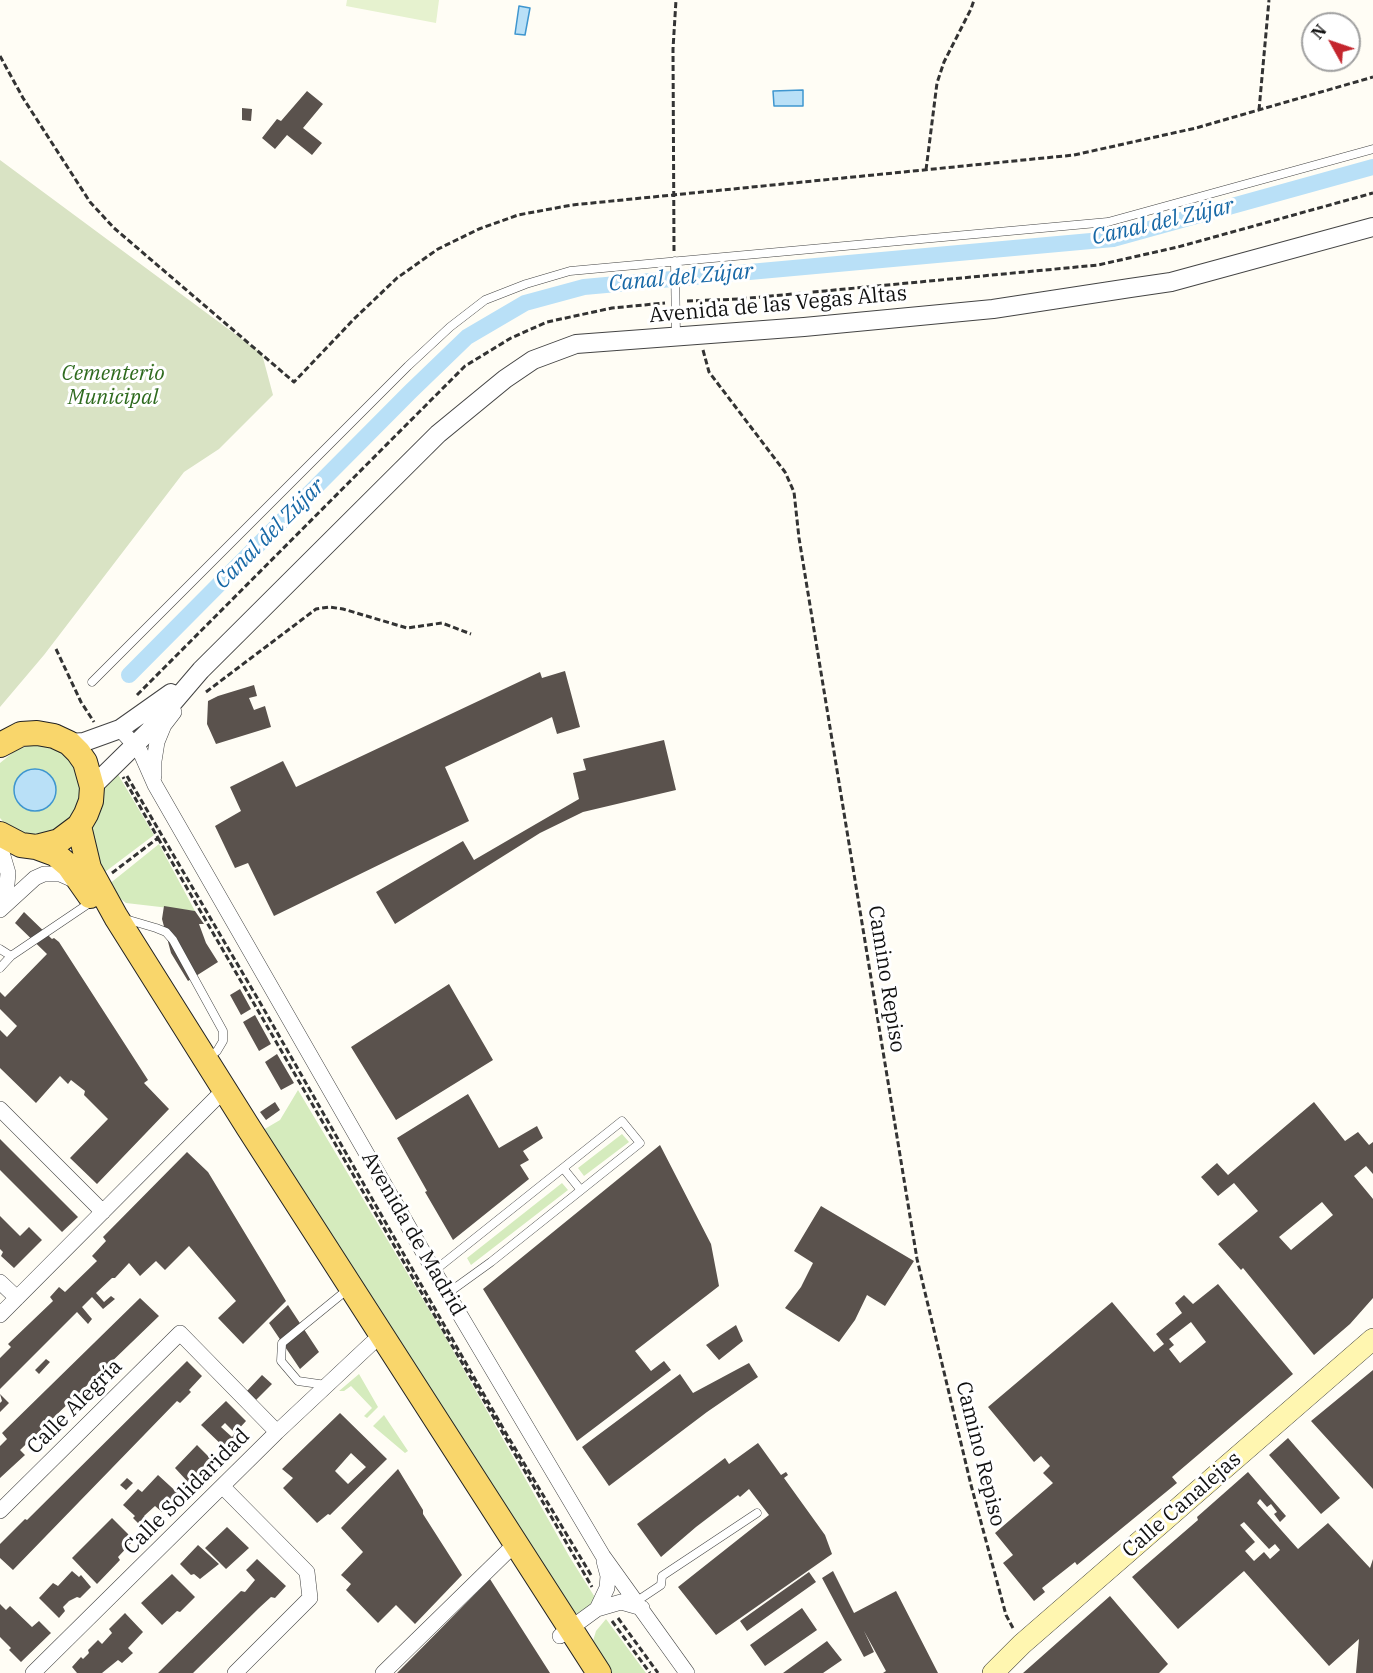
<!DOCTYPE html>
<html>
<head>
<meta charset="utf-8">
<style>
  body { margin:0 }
  #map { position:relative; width:1373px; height:1673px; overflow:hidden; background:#fffdf5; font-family:"IBM Plex Serif",serif }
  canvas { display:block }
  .north { position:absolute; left:1301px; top:12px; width:60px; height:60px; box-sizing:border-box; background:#fff; border:2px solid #a0a0a0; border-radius:50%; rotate:310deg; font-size:16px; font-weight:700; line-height:24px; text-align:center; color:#111 }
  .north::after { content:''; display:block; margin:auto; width:21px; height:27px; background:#c4262e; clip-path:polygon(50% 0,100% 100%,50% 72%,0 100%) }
</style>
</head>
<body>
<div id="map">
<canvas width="1373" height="1673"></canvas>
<div class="north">N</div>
</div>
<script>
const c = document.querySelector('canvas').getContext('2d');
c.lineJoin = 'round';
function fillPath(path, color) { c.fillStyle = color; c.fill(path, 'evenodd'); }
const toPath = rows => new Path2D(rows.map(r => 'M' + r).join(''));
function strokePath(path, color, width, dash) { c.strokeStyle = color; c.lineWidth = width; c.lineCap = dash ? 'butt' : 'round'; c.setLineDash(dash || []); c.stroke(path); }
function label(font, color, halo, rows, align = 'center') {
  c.font = font + ' "IBM Plex Serif",serif'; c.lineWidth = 6; c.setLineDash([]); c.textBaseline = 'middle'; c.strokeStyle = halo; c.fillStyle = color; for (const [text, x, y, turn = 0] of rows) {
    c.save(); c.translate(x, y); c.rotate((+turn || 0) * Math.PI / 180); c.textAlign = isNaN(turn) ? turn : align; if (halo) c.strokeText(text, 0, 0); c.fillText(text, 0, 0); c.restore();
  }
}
fillPath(toPath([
  [30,745,45,746,58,751,70,761,77,773,81,788,79,802,72,816,62,827,48,834,34,836,19,833,6,825,0,818,0,763,16,750],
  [116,771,154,835,101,875,88,840,102,787],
  [159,844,195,911,126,903,113,893,108,885],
  [298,1090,443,1333,569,1556,596,1599,580,1615,573,1612,263,1130,280,1120],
  [622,1134,629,1142,584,1176,578,1168],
  [562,1183,568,1190,471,1265,467,1258],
  [359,1374,378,1407,367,1418,364,1416,372,1408,351,1386,344,1391,339,1391],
  [384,1415,408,1451,405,1453,373,1426],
  [606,1619,646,1673,612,1673,596,1651,593,1641,596,1631]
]), '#d5ebbd');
fillPath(toPath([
  [0,160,262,354,273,395,219,449,184,472,44,655,0,707]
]), '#d9e3c4');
fillPath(toPath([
  [347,0,439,0,436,23,346,6]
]), '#e6f2cf');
const water = toPath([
  [519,6,530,8,525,35,515,34,519,6],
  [803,90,803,106,774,106,773,91,803,90],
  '14 790a21 21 0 1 1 42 0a21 21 0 1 1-42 0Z'
]);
fillPath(water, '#b9e0f7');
strokePath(water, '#3f96cf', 1.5);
strokePath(toPath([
  [129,675,410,392,467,337,525,303,584,287,1113,239,1373,167]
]), '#b9e0f7', 16);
fillPath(toPath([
  [307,91,323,104,303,128,322,143,312,155,287,135,275,149,262,138,277,119,281,121],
  [242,108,252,109,251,121,242,120],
  [565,671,580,727,557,734,552,717,445,767,469,821,274,916,248,863,235,868,215,826,241,811,230,787,283,761,296,787,540,672,542,678],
  [254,685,257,696,249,698,254,710,265,706,271,727,216,744,207,724,208,701,218,696],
  [664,740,676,790,583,812,540,833,395,924,376,892,463,841,474,860,579,799,573,773,586,770,583,759],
  [164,906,195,911,204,924,199,924,206,943,218,962,188,981,171,953,162,919],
  [24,912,52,939,54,938,59,942,148,1080,144,1083,169,1109,97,1184,70,1158,108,1119,84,1095,85,1091,71,1080,68,1084,60,1076,36,1103,0,1068,0,1030,7,1037,17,1026,0,1009,0,992,5,997,47,954,15,923],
  [449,984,493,1060,396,1120,351,1047],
  [240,989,251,1009,241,1015,230,995],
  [255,1015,271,1044,259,1051,243,1022],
  [277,1054,294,1083,281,1090,265,1062],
  [468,1094,499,1148,537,1126,543,1138,523,1151,529,1160,520,1165,529,1179,453,1240,425,1192,427,1191,397,1138],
  [275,1102,280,1110,266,1120,260,1112],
  [1314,1102,1345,1141,1358,1132,1369,1145,1373,1142,1373,1174,1366,1166,1354,1176,1373,1199,1373,1298,1350,1324,1314,1355,1243,1268,1241,1270,1218,1244,1258,1211,1234,1183,1218,1196,1201,1177,1217,1163,1228,1175],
  [1322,1202,1333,1215,1291,1250,1279,1237],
  [0,1139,78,1217,62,1232,0,1170],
  [660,1145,711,1244,719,1286,635,1351,651,1371,664,1361,671,1370,577,1441,483,1289],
  [187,1152,208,1172,286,1301,243,1344,218,1318,236,1301,189,1246,165,1270,156,1261,140,1276,129,1263,115,1278,112,1278,96,1293,104,1302,111,1296,115,1299,103,1309,92,1297,82,1307,92,1319,88,1324,77,1312,0,1389,0,1358,11,1347,8,1344,53,1301,50,1297,59,1287,65,1292,97,1261,92,1256,106,1241,103,1237],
  [821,1206,914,1261,885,1306,867,1295,855,1320,839,1342,785,1308,801,1287,813,1263,794,1251],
  [0,1216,20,1236,29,1227,42,1240,14,1268,1,1256,3,1252,0,1249],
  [1218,1284,1293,1374,1172,1477,1177,1483,1077,1565,1075,1562,1042,1588,1045,1592,1034,1601,1003,1563,1013,1555,995,1533,1053,1483,1043,1473,1050,1466,1041,1456,1034,1462,988,1407,1112,1302,1154,1352,1164,1344,1156,1334,1182,1313,1175,1303,1184,1295,1193,1304],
  [1191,1322,1206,1342,1180,1363,1169,1349,1174,1345,1169,1339],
  [140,1298,159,1316,20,1450,25,1455,0,1478,0,1446,7,1439,2,1433],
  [288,1305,319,1352,300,1369,269,1323],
  [736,1325,743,1341,719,1360,706,1345],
  [46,1359,50,1362,39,1374,35,1370],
  [187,1361,202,1376,189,1390,191,1392,180,1403,177,1401,13,1570,0,1558,0,1544,25,1519,27,1520],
  [749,1363,758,1377,707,1412,609,1486,582,1447,680,1374,693,1393],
  [1373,1370,1373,1489,1311,1421],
  [262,1375,272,1384,255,1401,246,1392],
  [0,1394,9,1403,0,1412,0,1403,2,1401],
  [226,1401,246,1421,235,1433,225,1423,221,1427,232,1437,235,1433,238,1437,226,1449,201,1425],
  [340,1413,387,1459,330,1515,328,1514,317,1523,283,1488,293,1478,282,1469],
  [351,1453,366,1467,348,1484,335,1471],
  [1288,1438,1340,1498,1321,1514,1269,1455],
  [758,1443,781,1475,786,1472,788,1475,784,1478,825,1535,832,1554,716,1635,678,1587,769,1515,749,1489,740,1497,738,1495,696,1527,661,1557,637,1524,725,1458,729,1464],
  [197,1445,212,1460,194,1477,194,1480,188,1482,175,1468],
  [398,1469,423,1510,423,1514,462,1575,415,1624,396,1605,378,1623,346,1590,351,1584,341,1575,363,1552,341,1528],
  [1248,1472,1286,1516,1280,1522,1274,1514,1277,1512,1271,1504,1267,1507,1260,1499,1257,1503,1298,1549,1328,1523,1370,1568,1373,1559,1373,1673,1356,1673,1359,1639,1329,1666,1244,1571,1178,1629,1132,1577,1198,1520,1197,1517],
  [1244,1522,1269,1549,1275,1544,1280,1550,1270,1559,1264,1552,1254,1561,1245,1551,1255,1542,1240,1525],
  [158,1475,181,1496,169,1509,167,1507,162,1512,155,1506,144,1516,146,1518,140,1525,133,1518,135,1516,123,1505,138,1489,142,1492],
  [127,1478,133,1483,126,1490,120,1485],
  [112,1518,134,1540,118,1557,120,1560,97,1584,72,1558],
  [227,1527,249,1548,226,1569,205,1548],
  [198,1545,219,1564,200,1579,194,1574,191,1575,180,1564],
  [257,1559,286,1586,275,1598,271,1597,259,1608,193,1673,158,1673,241,1591,245,1592,255,1580,246,1570],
  [72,1571,79,1577,81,1575,91,1587,80,1598,77,1597,69,1601,63,1607,65,1611,59,1618,39,1598,53,1583,58,1586],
  [833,1571,854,1613,896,1591,938,1673,883,1673,886,1671,864,1631,874,1652,864,1657,822,1578],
  [809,1572,816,1582,747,1631,740,1621],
  [172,1574,195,1597,180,1612,177,1611,162,1625,141,1603],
  [490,1579,550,1673,397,1673],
  [1110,1596,1168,1664,1159,1673,1023,1673],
  [0,1604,6,1610,10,1606,32,1627,39,1621,51,1633,21,1662,9,1650,11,1648,0,1637],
  [802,1608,817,1630,765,1666,750,1645],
  [125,1613,143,1632,128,1648,133,1653,122,1663,118,1660,102,1673,77,1673,72,1667,81,1657,83,1659,89,1653,88,1650,98,1640,102,1644,112,1633,109,1629],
  [827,1641,842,1660,823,1673,783,1673]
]), '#5a524d');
const service = toPath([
  [675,261,676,337],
  [92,682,408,366,450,327,485,300,526,284,570,271,1108,222,1373,149],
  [122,918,156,928,166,932,173,940,223,1031,223,1041,217,1051,207,1058],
  [0,949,11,956,91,902],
  [0,968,11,956],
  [563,1168,580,1189],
  [434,1271,622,1121,640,1143,491,1262,448,1293],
  [326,1385,298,1381,281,1361,282,1343,342,1294],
  [637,1601,661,1585,662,1576,757,1513]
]);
const minor = toPath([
  [120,729,140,751,155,785,434,1271,603,1556,687,1673],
  [154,776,154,761,157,742,164,725,174,712],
  [0,846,8,873,7,884,0,903],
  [0,910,35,878,44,874,60,874,78,882],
  [0,1109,103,1212],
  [0,1282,17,1298],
  [0,1315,216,1098],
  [223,1487,307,1572,310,1598,235,1673],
  [0,1511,180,1333,277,1432],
  [597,1609,607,1588,608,1576,604,1561],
  [560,1636,597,1609,621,1602,642,1608],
  [33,1673,277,1432,372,1343],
  [383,1673,515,1544]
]);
const tertiary = toPath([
  [69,743,84,742,120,729,171,693],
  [92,787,148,732,201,670,438,434,505,379,533,360,576,344,804,327,993,309,1130,288,1171,282,1373,227]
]);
const secondary = toPath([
  [993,1673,1022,1644,1373,1339]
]);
const primary = toPath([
  [0,745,21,734,37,733,54,736,69,743,78,752,85,762,92,787,91,801,86,814,79,826,59,841,36,847,21,845,0,834],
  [79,826,89,868,116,917,248,1127,599,1673],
  [36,847,55,854,69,866,90,896]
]);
strokePath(service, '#444', 9);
strokePath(minor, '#444', 16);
strokePath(tertiary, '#444', 20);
strokePath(secondary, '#333', 22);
strokePath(primary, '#222', 26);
strokePath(toPath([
  [0,56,23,98,90,202,114,228,294,382,354,319,397,278,438,249,479,229,518,215,572,205,1074,155,1196,128,1373,77],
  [1259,110,1269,0],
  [926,170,937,83,944,62,971,9,974,0],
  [674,251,673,49,676,0],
  [687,301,740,299,1098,265,1178,247,1373,193],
  [703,350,709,372,785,472,794,492,799,538,917,1259,971,1485,1006,1615,1014,1630],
  [56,649,81,702,94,722],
  [206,692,316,609,329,607,343,609,407,628,442,623,471,634],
  [137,695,465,366,511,338,547,322,612,308,665,303],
  [127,776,262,1006,507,1435,591,1575],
  [158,838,592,1587],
  [112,873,158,838,123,777],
  [618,1618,658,1673],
  [612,1621,650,1673]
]), '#333', 3, [6, 3]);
strokePath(service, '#fff', 8);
strokePath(minor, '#fff', 15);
strokePath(tertiary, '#fff', 18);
strokePath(secondary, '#fff6b0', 21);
strokePath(primary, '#f9d66b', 24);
label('21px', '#111', '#fff', [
  ["Avenida de las Vegas Altas",778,305,-5],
  ["Camino Repiso",886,979,81],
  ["Avenida de Madrid",413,1234,60],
  ["Calle Alegría",75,1407,-45],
  ["Camino Repiso",980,1454,76],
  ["Calle Solidaridad",187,1492,-45],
  ["Calle Canalejas",1182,1505,-41]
]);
label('italic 21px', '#2f6b1f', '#fff', [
  ["Cementerio",113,374],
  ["Municipal",113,398]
]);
label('italic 22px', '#1768a6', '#fff', [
  ["Canal del Zújar",1163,222,-13],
  ["Canal del Zújar",681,278,-5],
  ["Canal del Zújar",270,534,-45]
]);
</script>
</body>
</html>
